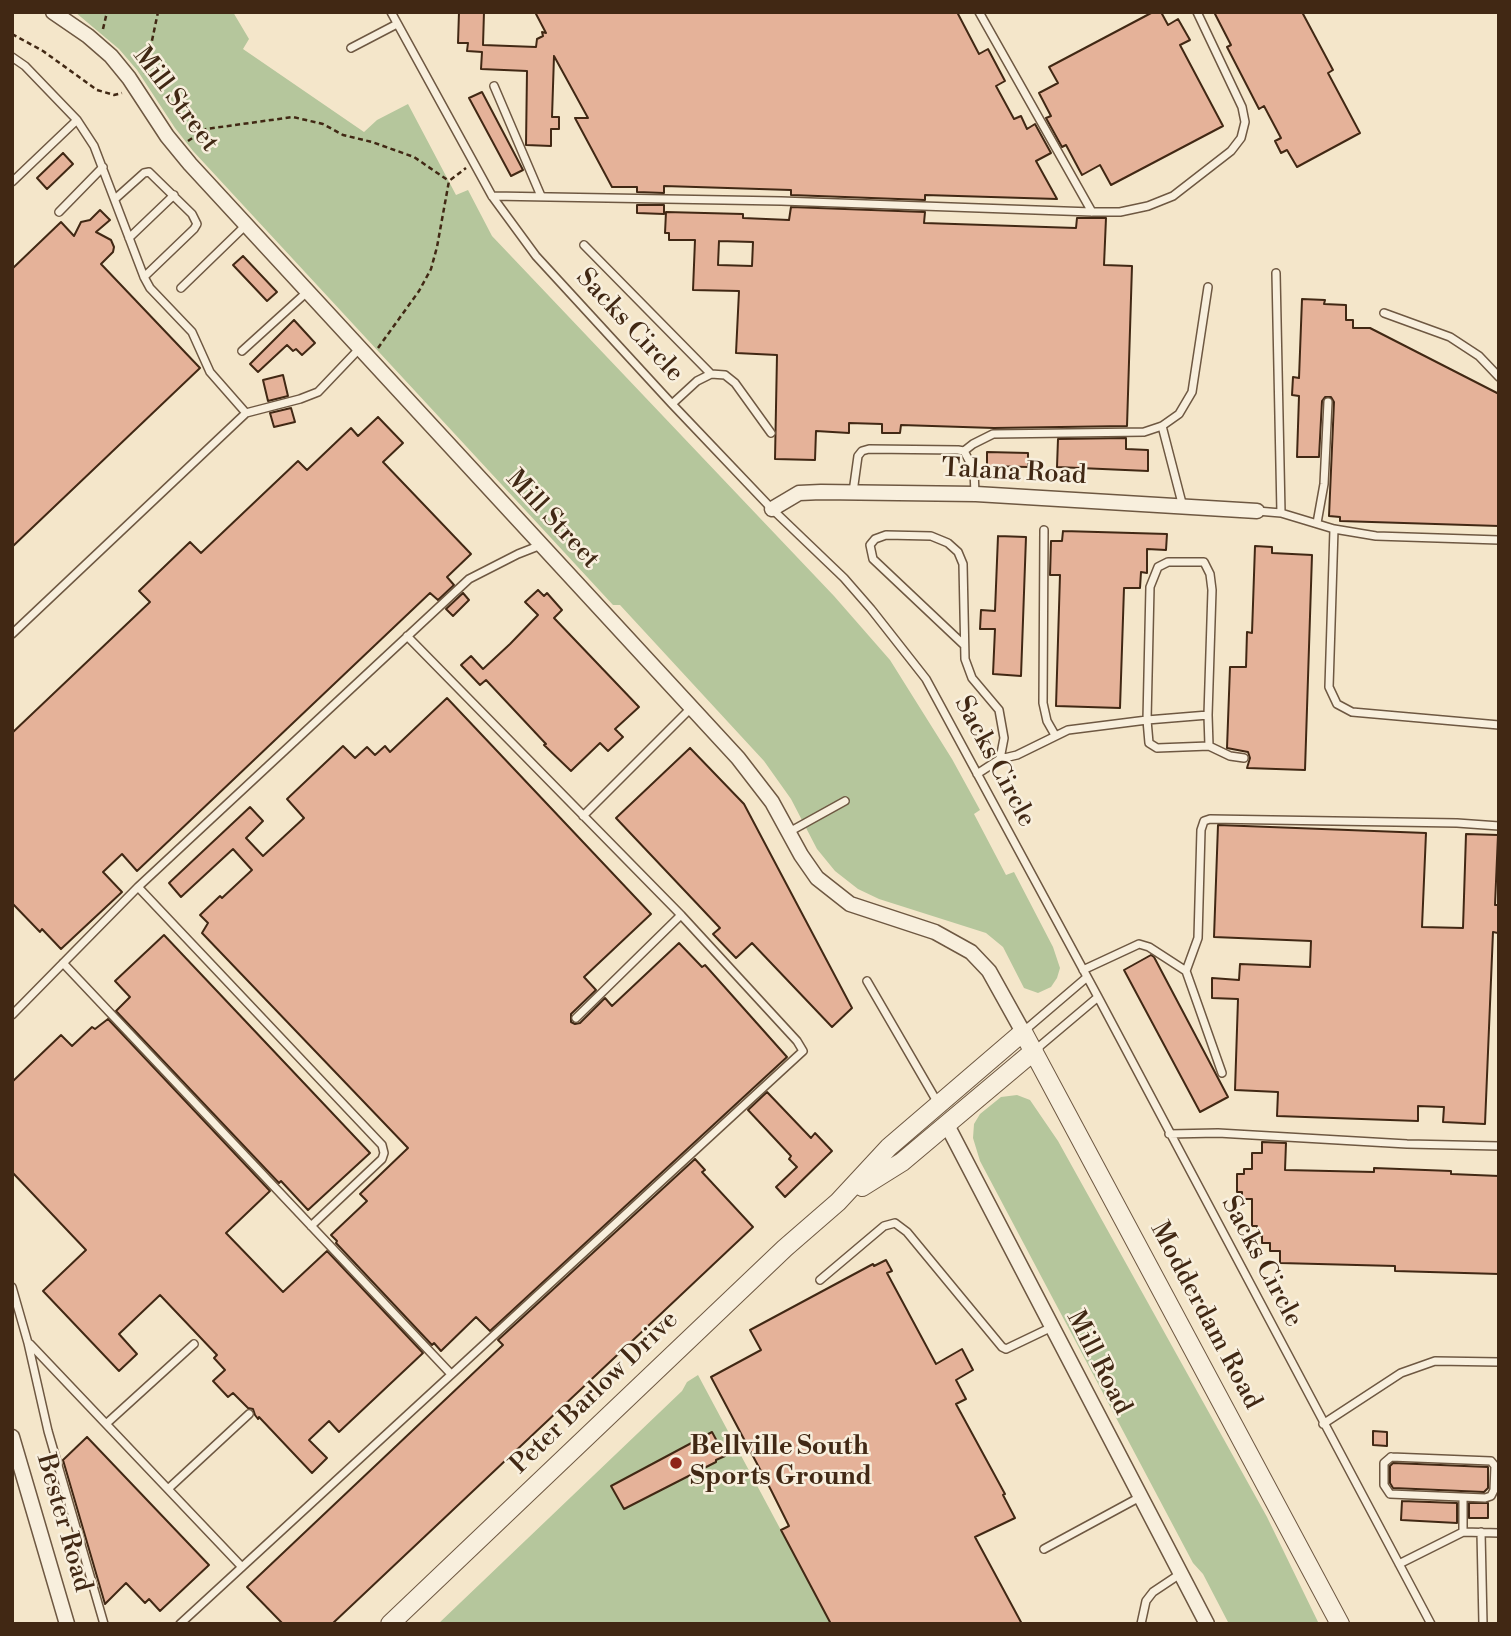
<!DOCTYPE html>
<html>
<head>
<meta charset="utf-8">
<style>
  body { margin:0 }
  #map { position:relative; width:1511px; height:1636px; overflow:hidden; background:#f4e6ca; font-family:"Libre Bodoni",serif }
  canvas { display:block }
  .frame { position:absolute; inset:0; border:14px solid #412814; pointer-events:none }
</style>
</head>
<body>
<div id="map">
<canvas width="1511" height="1636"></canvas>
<div class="frame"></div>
</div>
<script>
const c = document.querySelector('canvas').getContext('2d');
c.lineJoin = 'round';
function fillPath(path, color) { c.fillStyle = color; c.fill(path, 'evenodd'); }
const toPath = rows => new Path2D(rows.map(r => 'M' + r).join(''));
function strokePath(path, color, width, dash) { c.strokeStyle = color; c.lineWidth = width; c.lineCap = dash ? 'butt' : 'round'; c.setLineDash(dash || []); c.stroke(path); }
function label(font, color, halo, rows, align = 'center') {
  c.font = font + ' "Libre Bodoni",serif'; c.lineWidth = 5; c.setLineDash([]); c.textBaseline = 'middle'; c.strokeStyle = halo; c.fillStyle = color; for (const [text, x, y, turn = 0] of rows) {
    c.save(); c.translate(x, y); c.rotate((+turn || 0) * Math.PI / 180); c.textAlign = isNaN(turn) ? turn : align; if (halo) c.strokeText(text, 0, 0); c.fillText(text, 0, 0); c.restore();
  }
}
fillPath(toPath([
  [75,12,233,12,249,39,243,49,364,132,377,120,408,104,456,195,468,190,492,236,834,596,890,660,952,759,980,810,974,814,1006,875,1014,872,1053,947,1060,968,1057,978,1051,987,1038,993,1024,988,1003,947,986,933,879,899,858,889,835,871,817,849,791,799,764,761,620,605,613,605,193,151,175,128,137,70,119,49],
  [1017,1095,1030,1100,1058,1141,1267,1517,1319,1624,1229,1624,1203,1574,1193,1563,980,1161,973,1138,974,1124,980,1114,1001,1097],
  [698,1375,831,1624,438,1624,682,1391,687,1382]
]), '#b5c69c');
const building = toPath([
  [459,12,484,12,483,45,536,47,537,39,543,36,542,32,546,33,535,12,957,12,979,54,988,49,1005,81,996,86,1014,119,1021,116,1027,129,1035,124,1051,153,1036,161,1057,199,925,195,925,200,791,195,791,190,664,186,664,193,637,192,637,187,612,187,575,118,588,118,554,56,552,117,559,117,559,129,551,129,551,146,526,145,527,71,481,69,482,52,467,51,468,43,458,43,459,12],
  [1153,12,1161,12,1168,25,1178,19,1190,40,1180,45,1223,126,1111,185,1100,165,1082,175,1066,145,1062,147,1046,118,1051,116,1039,93,1058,83,1049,67,1153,12],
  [1214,12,1302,12,1333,70,1328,73,1360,133,1297,167,1287,150,1281,153,1275,141,1281,138,1264,106,1259,109,1227,47,1231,45,1214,12],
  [482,92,523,170,511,176,469,98,482,92],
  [63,153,73,164,47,189,37,178,63,153],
  [637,205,664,205,664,214,637,213,637,205],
  [791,207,925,212,924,223,1076,228,1077,218,1106,218,1104,265,1132,266,1127,426,994,428,901,425,900,433,882,433,882,424,849,423,849,433,816,431,815,460,775,459,777,355,736,353,739,291,693,290,695,240,669,240,669,233,665,233,666,212,743,214,743,218,789,220,791,207],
  [719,241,753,242,752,266,718,265,719,241],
  [100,210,110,220,96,232,111,240,114,247,113,252,101,264,200,368,12,547,12,269,61,222,74,236,81,222,90,220,100,210],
  [243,256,277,292,267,301,233,265,243,256],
  [1302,299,1325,300,1324,304,1346,305,1346,320,1353,320,1353,328,1370,328,1499,394,1499,526,1340,521,1340,517,1329,516,1334,402,1331,397,1325,397,1322,401,1319,457,1297,457,1299,396,1292,395,1293,377,1299,378,1302,299],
  [294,320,315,343,302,355,296,349,293,351,287,345,258,372,250,364,294,320],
  [283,375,288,396,268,401,263,380,283,375],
  [291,408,295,422,274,427,270,413,291,408],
  [378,417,403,443,383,462,471,554,447,577,454,585,438,600,430,593,137,871,122,854,103,872,122,892,61,949,42,929,40,932,12,903,12,733,150,602,139,591,190,542,201,553,298,461,307,470,351,428,358,436,378,417],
  [1126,438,1126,449,1148,450,1148,471,1057,467,1058,439,1126,438],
  [987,452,1028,453,1028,467,987,466,987,452],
  [1063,531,1167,534,1166,550,1147,549,1147,573,1141,572,1140,588,1124,588,1120,708,1056,706,1060,575,1050,575,1051,541,1062,541,1063,531],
  [998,536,1026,537,1021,676,993,674,995,629,980,629,981,610,995,611,998,536],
  [1255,546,1272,547,1272,553,1312,555,1305,770,1247,768,1250,758,1248,752,1227,748,1230,667,1246,667,1247,632,1252,633,1255,546],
  [538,590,544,596,547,593,562,610,554,618,639,707,615,729,623,737,608,751,600,743,571,771,544,745,546,744,486,680,480,685,461,665,471,656,483,669,510,644,538,615,525,602,538,590],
  [463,593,469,600,453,616,446,609,463,593],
  [447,698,651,914,584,977,596,990,571,1014,571,1022,575,1024,580,1023,605,998,612,1006,679,943,702,967,705,965,787,1057,490,1331,476,1317,441,1351,434,1343,432,1345,336,1243,337,1241,331,1235,367,1201,360,1194,408,1148,202,933,208,923,200,915,220,896,222,898,252,870,233,849,181,897,169,883,250,807,263,821,246,838,263,856,304,818,287,799,343,746,355,758,367,747,375,755,385,746,390,752,447,698],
  [690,748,744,804,852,1008,832,1027,752,943,736,958,713,934,720,928,616,818,690,748],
  [1218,825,1426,833,1422,927,1463,928,1466,834,1498,835,1495,905,1499,905,1499,925,1498,933,1493,932,1485,1124,1443,1122,1444,1107,1418,1106,1418,1121,1277,1116,1278,1092,1235,1090,1238,999,1212,998,1212,978,1239,980,1240,964,1310,967,1311,941,1214,937,1218,825],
  [164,935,370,1153,308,1210,281,1181,279,1183,116,1011,130,997,115,981,164,935],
  [1151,955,1154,957,1228,1097,1200,1112,1124,970,1151,955],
  [108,1019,270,1191,226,1233,283,1292,327,1251,423,1353,339,1432,329,1421,309,1440,327,1458,312,1473,259,1417,258,1419,255,1415,253,1409,248,1408,233,1393,228,1397,213,1381,225,1370,214,1358,217,1355,160,1295,119,1334,137,1354,119,1371,43,1291,86,1250,12,1172,12,1082,61,1035,72,1046,92,1027,95,1029,108,1019],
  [767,1092,811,1138,815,1133,832,1151,785,1197,776,1187,797,1167,789,1159,791,1156,748,1110,767,1092],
  [1262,1142,1286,1143,1285,1170,1374,1172,1374,1168,1451,1171,1451,1174,1499,1176,1499,1274,1395,1271,1395,1266,1280,1263,1280,1251,1270,1251,1270,1243,1262,1243,1262,1236,1257,1236,1257,1226,1252,1226,1252,1199,1242,1199,1242,1192,1237,1192,1237,1174,1244,1174,1244,1169,1252,1169,1252,1153,1262,1153,1262,1142],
  [695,1159,705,1170,702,1172,753,1227,332,1624,283,1624,247,1587,503,1345,498,1340,695,1159],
  [886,1260,892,1271,887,1273,936,1364,962,1349,973,1370,956,1380,966,1399,956,1404,1005,1494,1003,1495,1015,1518,975,1537,1022,1624,831,1624,781,1530,789,1526,771,1490,711,1377,761,1350,750,1330,873,1264,874,1266,886,1260],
  [1373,1431,1387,1432,1387,1446,1373,1445,1373,1431],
  [712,1432,725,1456,716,1460,716,1462,624,1509,611,1486,712,1432],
  [87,1437,209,1565,160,1611,149,1599,145,1603,126,1583,105,1604,63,1460,87,1437],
  [1393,1463,1488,1467,1488,1488,1484,1492,1393,1488,1390,1483,1390,1466,1393,1463],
  [1402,1501,1457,1503,1457,1523,1401,1520,1402,1501],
  [1469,1503,1488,1503,1488,1518,1469,1518,1469,1503]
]);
fillPath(building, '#e5b299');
strokePath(building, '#412814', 2);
const service = toPath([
  [391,12,492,196,536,256,672,404,772,509,844,578,871,609,926,679,1098,997,1431,1624],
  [979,12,1092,212],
  [351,48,397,24],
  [12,57,25,66,77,120,94,146,144,277,150,288,192,332,210,372,246,413],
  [494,86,541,196],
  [12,182,77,120],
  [492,196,781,201,1092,212,1120,212,1148,206,1173,196,1231,151,1241,138,1245,122,1242,107,1197,12],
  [115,199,144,173,149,172,192,214,197,224,194,229,144,277],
  [59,212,103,167],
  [129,238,174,195],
  [584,245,711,374],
  [1276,273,1281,513],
  [181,288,246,225],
  [1384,313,1450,337,1479,356,1499,377],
  [242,351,307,292],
  [672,404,697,381,711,374,725,375,735,383,771,433],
  [1162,426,1183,507],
  [964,451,973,444,993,434,1144,432,1162,426,1179,414,1192,392,1208,287],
  [853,492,858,456,862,451,869,449,958,450,964,451,974,470,975,494],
  [1257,511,1281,513,1334,529,1376,536,1499,540],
  [1317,523,1324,484,1328,402],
  [1334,529,1329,687,1337,704,1352,712,1499,725],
  [1044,530,1043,703,1047,721,1055,735],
  [12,634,246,413,300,399,318,392,360,348],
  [963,644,873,559,870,545,875,539,886,535,931,536,948,543,958,552,963,564,965,659,972,678,999,710,1004,738,1000,759],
  [1208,715,1147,720,1149,743,1157,748,1209,746,1230,756,1244,758],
  [977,774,1000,759,1017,755,1068,730,1147,720,1150,587,1158,567,1168,562,1204,562,1210,574,1212,590,1208,715,1209,746],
  [583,816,691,708],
  [789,832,845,801],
  [138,887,382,1145,384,1153,382,1159,311,1226],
  [63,963,451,1374],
  [1083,970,1139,944,1149,947,1186,971,1222,1073],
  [1186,971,1198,938,1201,830,1204,821,1210,819,1457,823,1499,826],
  [867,981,939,1105],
  [12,1015,138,887,469,579,518,554,541,545],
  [576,1018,681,915],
  [1024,1031,1086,978],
  [1034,1051,1098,997],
  [1169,1134,1218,1133,1407,1144,1499,1146],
  [820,1280,884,1226,895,1223,907,1232,1002,1347,1006,1349,1052,1327],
  [12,1287,28,1343,48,1431,104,1624],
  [30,1344,242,1567],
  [106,1424,194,1344],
  [1323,1424,1401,1373,1435,1361,1499,1362],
  [1391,1457,1491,1461,1495,1466,1494,1490,1491,1496,1485,1498,1390,1494,1384,1485,1384,1463,1391,1457],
  [168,1489,249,1414],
  [1463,1532,1463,1499],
  [1481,1532,1483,1624],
  [1044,1549,1140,1497],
  [1399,1564,1463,1532,1499,1533],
  [180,1624,803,1051,797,1041,681,915,407,636],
  [1141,1624,1146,1601,1153,1592,1180,1574]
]);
const minor = toPath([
  [53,12,88,36,111,56,129,78,167,136,190,164,738,758,772,802,801,855,817,878,850,904,935,932,971,952,989,971,1023,1032],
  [772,509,799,493,821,492,976,494,1257,511],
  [947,1125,1207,1624],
  [12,1437,67,1624]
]);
const tertiary = toPath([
  [862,1187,902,1162,1034,1051],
  [390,1624,785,1248,838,1202,889,1147,1023,1032,1340,1624]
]);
strokePath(service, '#6e5842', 10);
strokePath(minor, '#6e5842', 17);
strokePath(tertiary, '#6e5842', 20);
strokePath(toPath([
  [103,29,107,12],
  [12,34,43,51,97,90,114,95,122,93],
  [145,74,158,12],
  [188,141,206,129,293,117,323,124,343,135,372,142,414,157,449,181],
  [378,348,419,291,431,269,437,247,449,181,466,168]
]), '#412814', 2.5, [5, 3.5]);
strokePath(service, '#f8efdd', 7);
strokePath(minor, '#f8efdd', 14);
strokePath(tertiary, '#f8efdd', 18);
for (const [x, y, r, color] of [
  [676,1463,7,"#8f2418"]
]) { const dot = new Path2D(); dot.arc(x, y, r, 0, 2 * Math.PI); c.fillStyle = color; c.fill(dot); strokePath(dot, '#f8efdd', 2.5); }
label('26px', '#412814', '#f8efdd', [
  ["Mill Street",175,100,53],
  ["Sacks Circle",629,326,47],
  ["Talana Road",1014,473,3],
  ["Mill Street",552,520,47],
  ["Sacks Circle",994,762,62],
  ["Sacks Circle",1261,1262,62],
  ["Modderdam Road",1205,1316,62],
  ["Mill Road",1098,1363,63],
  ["Peter Barlow Drive",595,1393,-44],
  ["Bester Road",63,1523,74]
]);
label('bold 26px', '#412814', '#f8efdd', [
  ["Bellville South",690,1448],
  ["Sports Ground",690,1478]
], 'left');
</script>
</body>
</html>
